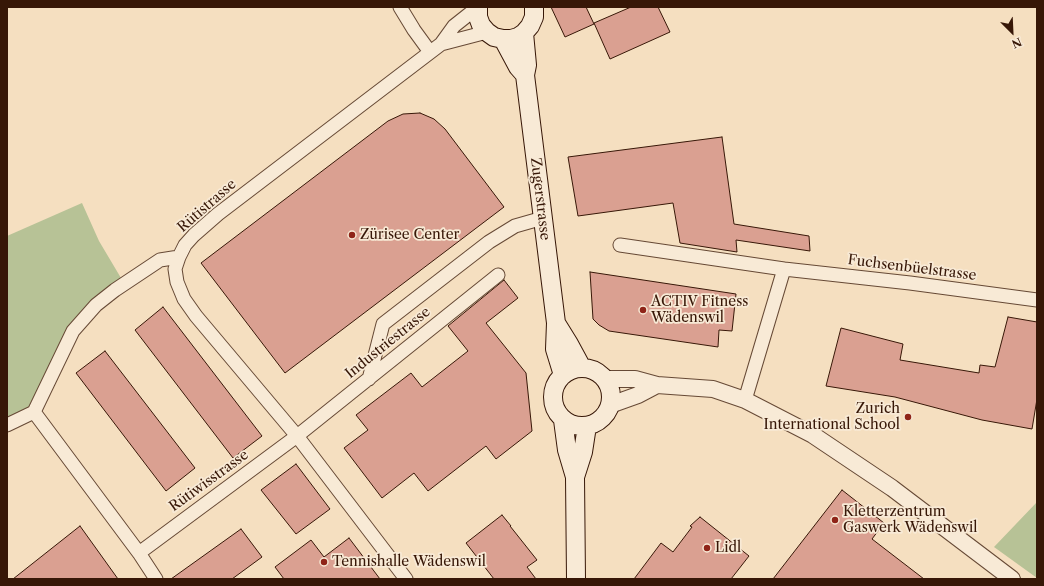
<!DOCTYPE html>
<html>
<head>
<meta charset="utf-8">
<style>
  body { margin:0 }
  #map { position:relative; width:1044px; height:586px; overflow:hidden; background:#f5dfc0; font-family:"Libre Caslon Text",serif }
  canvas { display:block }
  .frame { position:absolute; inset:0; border:8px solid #371707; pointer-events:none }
  .north { position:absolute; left:992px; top:12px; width:40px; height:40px; -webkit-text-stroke:3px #f8ead6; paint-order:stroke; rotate:156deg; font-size:11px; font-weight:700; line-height:16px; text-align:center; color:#371707 }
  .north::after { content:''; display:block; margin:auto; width:14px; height:18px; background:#371707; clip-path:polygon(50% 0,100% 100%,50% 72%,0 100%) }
</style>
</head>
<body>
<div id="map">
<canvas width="1044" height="586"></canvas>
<div class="frame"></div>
<div class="north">N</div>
</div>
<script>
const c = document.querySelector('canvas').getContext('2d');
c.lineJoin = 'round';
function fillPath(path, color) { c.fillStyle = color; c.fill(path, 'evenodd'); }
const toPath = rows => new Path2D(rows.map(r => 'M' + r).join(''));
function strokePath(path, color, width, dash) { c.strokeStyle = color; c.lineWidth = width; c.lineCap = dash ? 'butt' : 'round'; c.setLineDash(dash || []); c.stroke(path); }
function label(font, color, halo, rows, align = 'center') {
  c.font = font + ' "Libre Caslon Text",serif'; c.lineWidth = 3.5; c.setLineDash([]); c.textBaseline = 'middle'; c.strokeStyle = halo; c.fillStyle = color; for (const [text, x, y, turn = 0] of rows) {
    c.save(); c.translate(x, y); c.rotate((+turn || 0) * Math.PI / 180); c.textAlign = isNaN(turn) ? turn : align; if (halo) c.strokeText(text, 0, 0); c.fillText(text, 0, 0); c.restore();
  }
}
fillPath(toPath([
  [82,203,99,241,121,278,115,290,73,331,34,412,7,425,7,236],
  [1037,502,1037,578,994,547]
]), '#b7c296');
const building = toPath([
  [551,7,586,7,594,24,565,37,551,7],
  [631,7,658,7,670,32,610,59,594,23,631,7],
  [420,113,434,119,445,129,504,207,285,373,201,263,388,121,403,114,420,113],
  [722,137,734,224,809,236,810,251,736,240,737,252,680,243,673,203,578,216,568,157,722,137],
  [590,272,736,294,732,331,719,330,718,347,609,331,599,325,593,319,590,272],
  [504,280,518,298,486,323,526,373,532,431,496,459,486,446,428,491,414,473,382,498,344,448,368,430,356,415,411,373,422,387,468,351,448,326,504,280],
  [163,307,262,436,233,458,135,330,163,307],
  [1008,317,1037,322,1037,399,1032,429,982,420,895,397,826,386,841,328,903,344,900,360,979,373,980,365,995,367,1008,317],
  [105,351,195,468,166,491,76,373,105,351],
  [296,464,330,509,296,534,261,490,296,464],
  [842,490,884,523,872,539,924,579,773,579,842,490],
  [502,515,511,526,510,526,537,560,527,567,536,579,494,579,466,543,502,515],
  [700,517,749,556,731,579,634,579,661,543,673,552,692,527,690,526,700,517],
  [80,526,118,579,13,579,80,526],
  [241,529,262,557,232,579,171,579,241,529],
  [349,538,380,579,284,579,275,567,311,540,324,557,349,538]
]);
fillPath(building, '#daa091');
strokePath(building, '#371707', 1);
const minor = toPath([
  [400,7,414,30,430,52],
  [441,44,487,32],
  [620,245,784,269],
  [179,257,175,269,177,282,184,299,196,316,297,436,406,579],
  [369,379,383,324,489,242,515,226,543,218],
  [745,400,784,269,910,283,1037,300],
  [34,412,139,553,156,579],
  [7,425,34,412,73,331,96,305,115,290,160,260,179,257,185,245,194,235,218,214,441,44,454,26,478,7],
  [139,553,297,436,498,275]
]);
const tertiary = toPath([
  [606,379,635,379,657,385,713,389,745,400,813,435,892,488,1012,579],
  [610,405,638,395,657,385]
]);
const secondary = toPath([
  [478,7,478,17,481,25,487,32,494,37,503,39,511,39,518,37,524,33,530,26,534,17,534,7],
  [524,33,527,65,525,75,556,323,555,349,563,375],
  [503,39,518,67,525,75],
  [556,323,569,344,582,368],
  '553 397a29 29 0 1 1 58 0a29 29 0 1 1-58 0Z',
  [563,420,567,450,575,477,576,579],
  [575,477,583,452,587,426]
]);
strokePath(minor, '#664935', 15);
strokePath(tertiary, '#664935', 18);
strokePath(secondary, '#371707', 20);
strokePath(minor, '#f8ead6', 13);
strokePath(tertiary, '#f8ead6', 16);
strokePath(secondary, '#f8ead6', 18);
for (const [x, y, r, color] of [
  [352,235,4,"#8f2418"],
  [643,310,4,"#8f2418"],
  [908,417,4,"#8f2418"],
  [835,520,4,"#8f2418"],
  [707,548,4,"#8f2418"],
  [324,562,4,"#8f2418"]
]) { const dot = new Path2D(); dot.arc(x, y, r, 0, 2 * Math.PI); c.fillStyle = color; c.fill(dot); strokePath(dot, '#f8ead6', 1.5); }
label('14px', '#371707', '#f8ead6', [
  ["Zugerstrasse",540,199,83],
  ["Rütistrasse",207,206,-41],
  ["Fuchsenbüelstrasse",912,268,7],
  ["Industriestrasse",388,343,-39],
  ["Rütiwisstrasse",209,481,-36]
]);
label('14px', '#371707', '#f8ead6', [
  ["Zürisee Center",360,235],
  ["ACTIV Fitness",651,302],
  ["Wädenswil",651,318],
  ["Zurich",900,409,"right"],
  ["International School",900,425,"right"],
  ["Kletterzentrum",843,512],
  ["Gaswerk Wädenswil",843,528],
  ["Lidl",715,548],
  ["Tennishalle Wädenswil",332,562]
], 'left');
</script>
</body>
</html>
